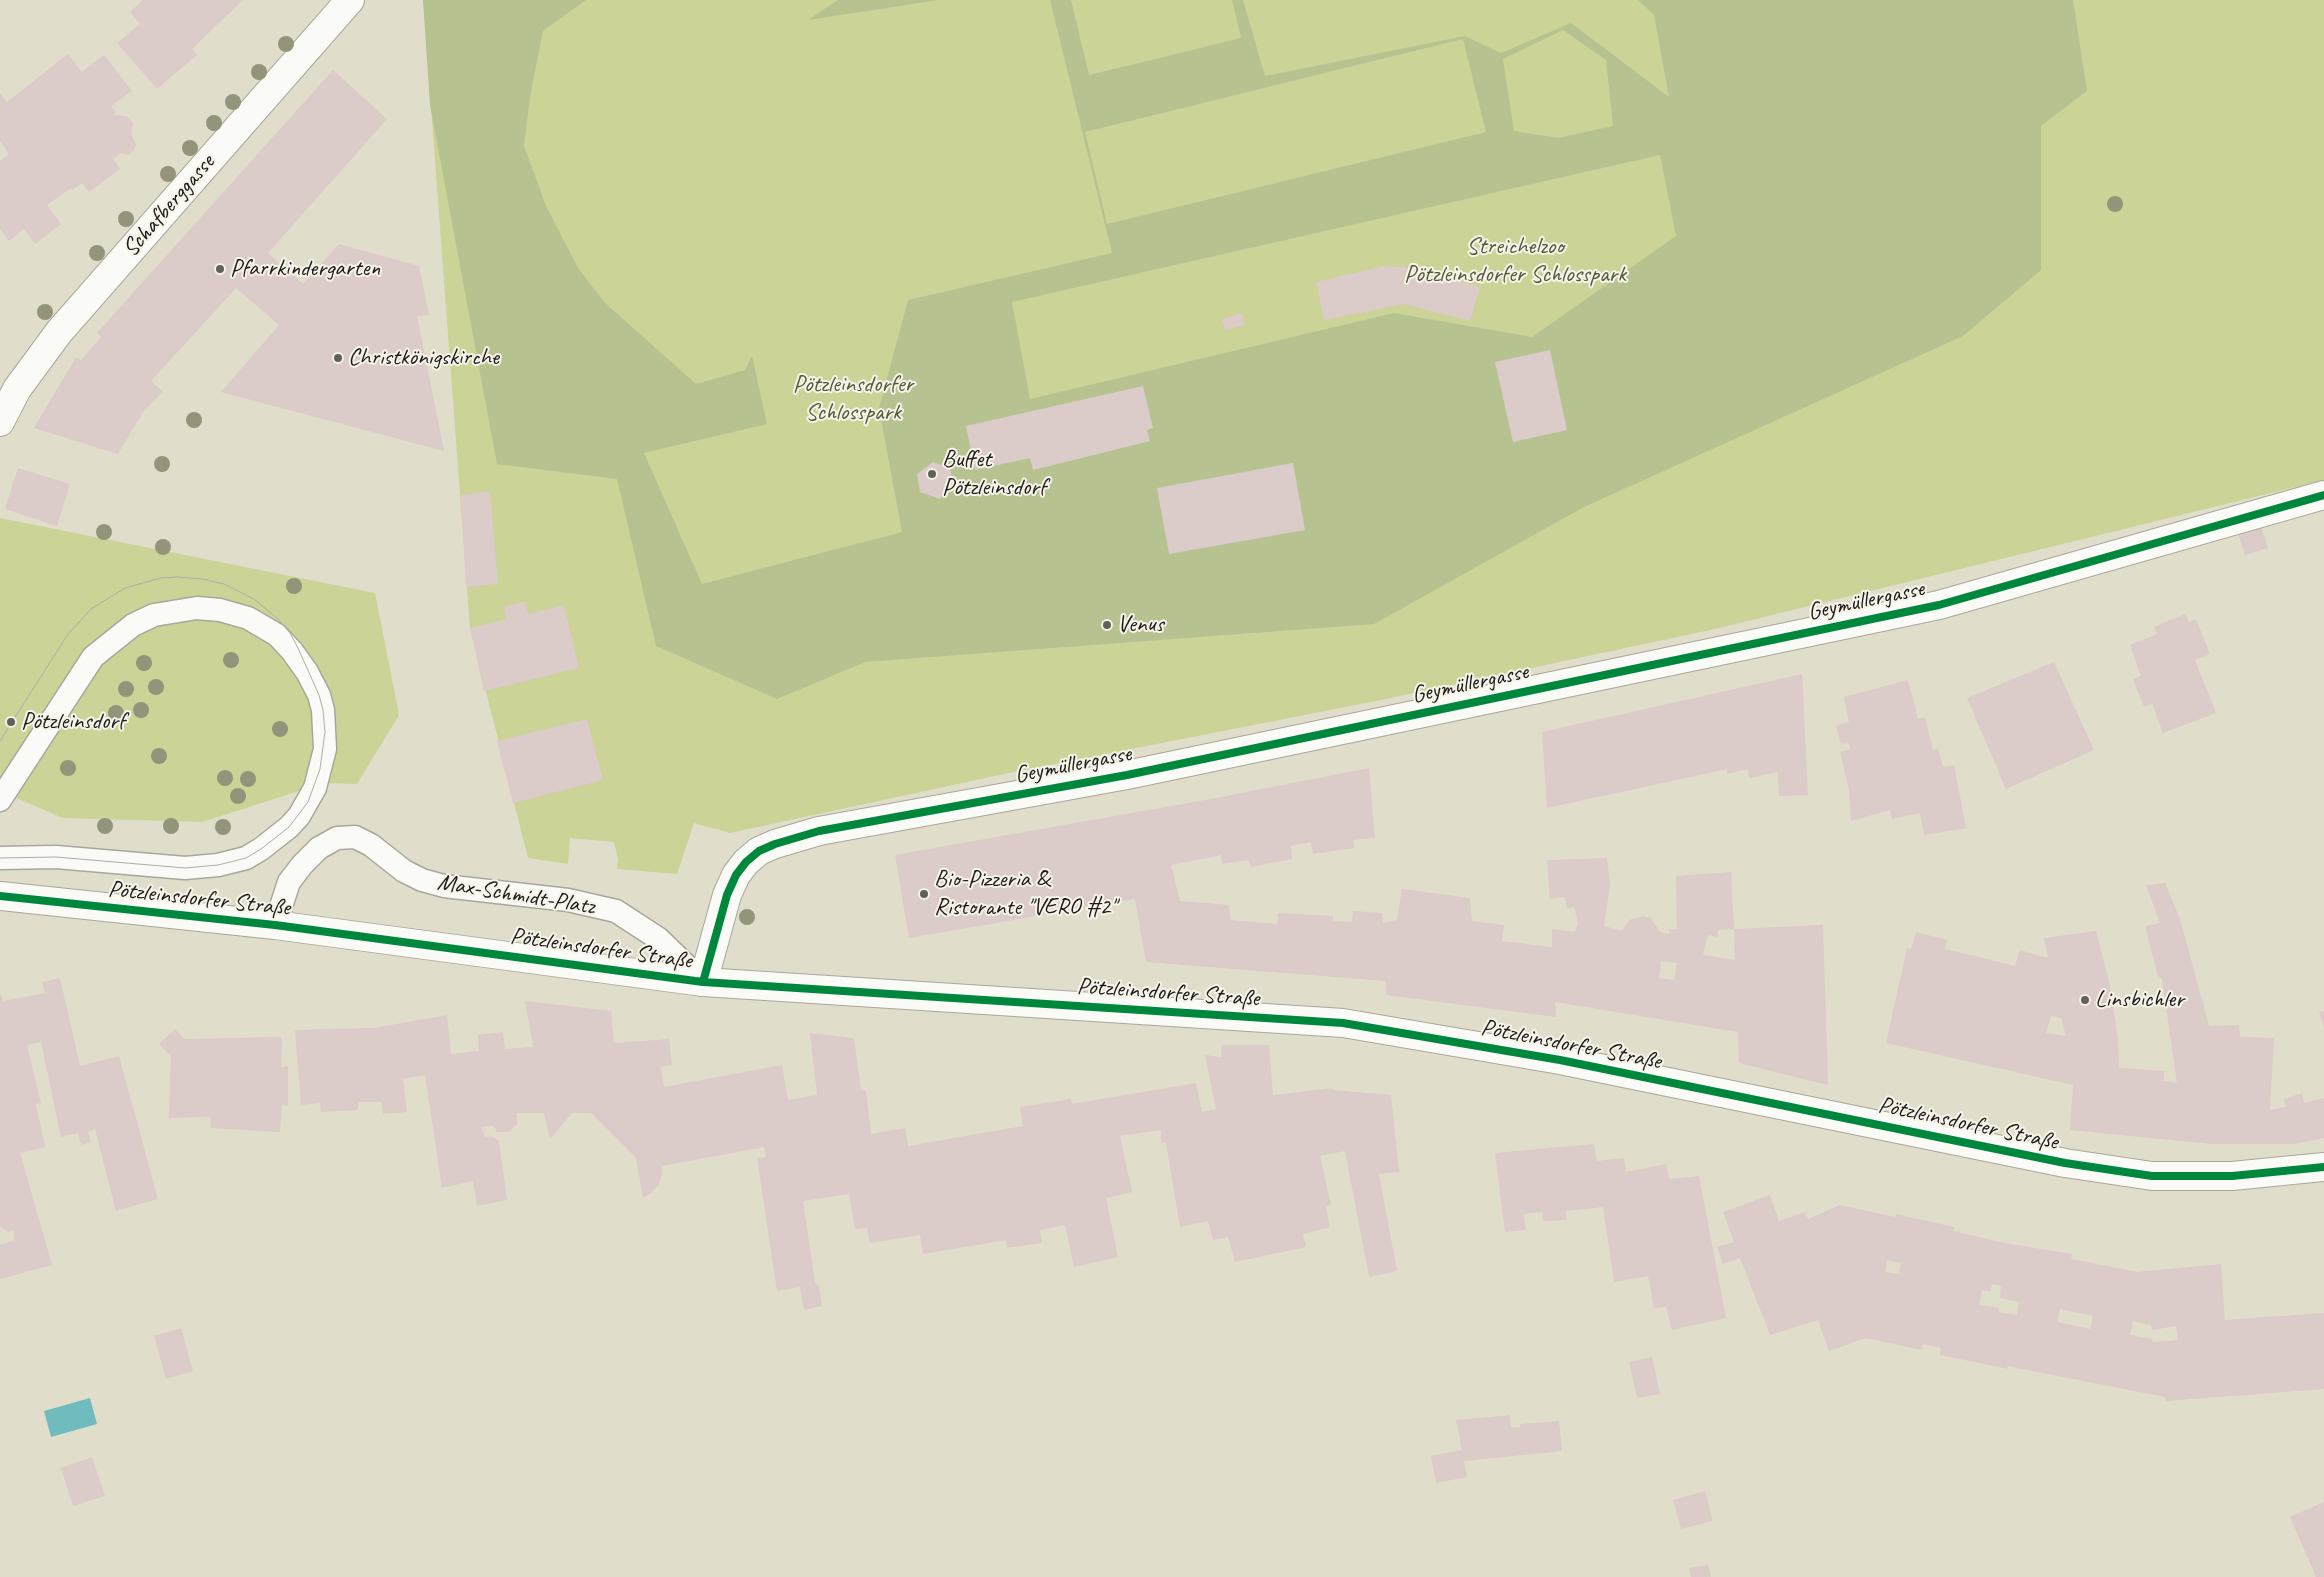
<!DOCTYPE html>
<html>
<head>
<meta charset="utf-8">
<style>
  body { margin:0 }
  canvas { display:block; background:#e1ddcb }
</style>
</head>
<body>
<canvas width="2324" height="1577"></canvas>
<script>
const c = document.querySelector('canvas').getContext('2d');
c.lineJoin = 'round';
function fillPath(path, color) { c.fillStyle = color; c.fill(path, 'evenodd'); }
const toPath = rows => new Path2D(rows.map(r => 'M' + r).join(''));
function strokePath(path, color, width, dash) { c.strokeStyle = color; c.lineWidth = width; c.lineCap = dash ? 'butt' : 'round'; c.setLineDash(dash || []); c.stroke(path); }
function label(font, color, halo, rows, align = 'center') {
  c.font = font + ' Caveat,sans-serif'; c.lineWidth = 4; c.setLineDash([]); c.textBaseline = 'middle'; c.strokeStyle = halo; c.fillStyle = color; for (const [text, x, y, turn = 0] of rows) {
    c.save(); c.translate(x, y); c.rotate((+turn || 0) * Math.PI / 180); c.textAlign = isNaN(turn) ? turn : align; if (halo) c.strokeText(text, 0, 0); c.fillText(text, 0, 0); c.restore();
  }
}
fillPath(toPath([
  [423,0,2324,0,2324,480,1715,629,1381,700,1009,773,730,833,694,823,677,874,617,869,618,859,614,842,570,838,568,864,528,858,470,628],
  [0,518,375,593,399,715,357,784,324,783,202,822,63,818,0,791]
]), '#cbd397');
fillPath(toPath([
  [423,0,586,0,543,31,530,97,524,146,546,206,578,268,604,302,696,384,745,370,752,356,767,424,644,453,702,584,902,532,879,408,908,300,1112,253,1050,0,1071,0,1089,75,1241,38,1232,0,1243,0,1265,76,1465,36,1501,53,1571,23,1669,97,1654,15,1638,0,2073,0,2087,91,2041,126,2041,270,1963,336,1584,507,1374,624,865,662,777,699,656,646,617,479,497,464,430,105],
  [1563,30,1606,60,1613,126,1558,138,1514,131,1503,59],
  [1463,39,1486,132,1107,224,1085,132],
  [1660,155,1676,236,1532,337,1394,313,1030,399,1012,302],
  [838,0,939,0,808,20]
]), '#b6c390');
fillPath(toPath([
  [90,1398,97,1424,51,1437,44,1411]
]), '#6fbbbe');
fillPath(toPath([
  [143,0,243,0,192,49,197,55,157,89,117,43,140,24,130,12],
  [68,54,82,72,104,55,132,91,111,106,116,112,113,115,127,116,133,123,131,134,136,145,134,150,128,155,121,153,113,159,120,169,89,192,82,183,72,190,71,188,47,205,61,224,35,244,24,229,9,241,0,229,0,161,9,154,0,141,0,93,7,102],
  [333,70,387,119,268,253,303,284,339,244,419,266,429,315,417,316,444,451,221,392,279,325,236,288,151,381,163,392,143,412,118,454,34,428,76,357,81,360,101,337,97,333],
  [1384,266,1412,268,1480,287,1470,321,1404,304,1324,320,1316,282],
  [1242,313,1245,325,1225,330,1222,319],
  [1550,350,1567,430,1513,442,1495,362],
  [1143,386,1153,428,1147,430,1150,441,1033,470,1030,458,975,470,966,426],
  [933,462,950,468,953,484,940,499,920,492,917,474],
  [1293,463,1305,530,1169,554,1157,488],
  [18,468,70,484,57,526,5,509],
  [490,491,498,584,466,587,461,495],
  [2259,520,2268,548,2245,555,2236,528],
  [525,601,528,614,564,605,579,668,484,691,470,628,506,619,504,607],
  [2185,614,2189,622,2196,619,2210,654,2195,660,2216,713,2163,733,2152,703,2144,707,2133,679,2141,676,2130,645,2157,634,2154,627],
  [2054,662,2094,750,2006,789,1967,698],
  [1802,674,1808,795,1779,796,1778,772,1749,778,1748,769,1727,774,1727,769,1547,808,1542,732],
  [1908,680,1918,719,1925,717,1933,750,1938,748,1943,767,1954,765,1966,828,1924,835,1920,813,1892,819,1890,810,1851,821,1849,789,1840,752,1850,749,1849,743,1841,744,1836,726,1849,722,1844,697],
  [587,719,603,780,513,803,497,741],
  [1369,768,1375,838,1353,840,1354,848,1313,854,1311,842,1291,846,1292,859,1251,867,1248,860,1222,864,1221,855,1171,865,1180,901,1229,905,1231,920,1277,924,1278,913,1333,916,1333,921,1352,922,1353,911,1382,913,1383,923,1397,920,1402,889,1470,898,1472,921,1504,925,1502,941,1552,947,1552,929,1575,932,1578,923,1574,907,1567,909,1565,897,1550,899,1547,860,1607,858,1610,885,1604,926,1622,931,1629,920,1643,916,1651,918,1660,932,1669,934,1669,929,1677,929,1676,876,1731,872,1734,929,1718,930,1718,937,1708,935,1703,955,1735,960,1734,929,1823,925,1828,1085,1739,1063,1738,1032,1555,1002,1556,1017,1386,995,1386,981,1146,962,1135,899,909,938,895,855,1216,798],
  [1661,961,1677,963,1674,980,1659,978],
  [2165,883,2180,919,2209,1026,2239,1025,2240,1037,2274,1038,2270,1110,2286,1107,2284,1099,2302,1093,2304,1103,2324,1098,2324,1138,2295,1144,2211,1144,2070,1130,2073,1085,1886,1043,1907,948,1911,949,1916,932,1947,940,1945,949,2015,966,2020,950,2048,958,2044,938,2096,931,2109,981,2118,1039,2119,1068,2164,1071,2164,1081,2177,1083,2162,979,2158,976,2145,926,2160,923,2146,885],
  [2051,1016,2061,1018,2066,1036,2046,1033],
  [60,978,80,1066,119,1056,158,1199,116,1211,95,1129,88,1132,91,1142,81,1145,78,1133,61,1137,41,1042,27,1045,41,1103,36,1104,45,1147,20,1153,52,1265,0,1279,0,1245,14,1240,14,1230,8,1232,0,1227,0,992,3,1001,45,993,42,982],
  [525,1001,611,1011,614,1043,669,1039,672,1065,661,1067,664,1087,782,1065,788,1100,817,1095,810,1033,854,1038,861,1090,866,1091,871,1134,905,1128,908,1146,1023,1126,1020,1107,1071,1099,1072,1104,1196,1083,1202,1112,1216,1109,1205,1055,1221,1057,1222,1045,1269,1045,1273,1095,1332,1088,1333,1090,1391,1095,1399,1172,1379,1174,1397,1271,1369,1277,1345,1151,1320,1156,1331,1205,1326,1207,1330,1227,1303,1234,1306,1247,1235,1262,1228,1237,1213,1240,1208,1221,1180,1227,1166,1143,1161,1143,1161,1130,1120,1136,1132,1192,1106,1198,1118,1257,1074,1267,1065,1225,1040,1230,1042,1243,1007,1248,1006,1240,923,1254,920,1235,870,1243,867,1228,855,1229,849,1194,803,1201,815,1282,819,1287,822,1306,804,1310,800,1287,777,1291,757,1158,766,1157,764,1147,662,1166,662,1175,659,1184,651,1193,643,1198,636,1158,591,1113,572,1113,550,1139,544,1113,517,1113,517,1124,509,1132,497,1132,494,1126,481,1127,485,1137,491,1136,499,1141,507,1200,477,1206,473,1181,442,1188,425,1075,403,1079,407,1112,383,1114,382,1102,359,1102,357,1110,321,1112,320,1103,301,1105,295,1030,374,1028,447,1015,451,1054,479,1051,478,1035,503,1032,505,1049,533,1047],
  [2324,1011,2324,1027,2319,1012],
  [175,1029,184,1039,282,1037,281,1067,288,1066,288,1106,282,1105,280,1132,211,1128,210,1117,169,1118,171,1056,159,1044],
  [1594,1144,1597,1161,1624,1158,1626,1172,1666,1164,1669,1179,1699,1176,1726,1318,1672,1330,1666,1307,1654,1308,1648,1276,1614,1282,1603,1207,1566,1211,1566,1220,1543,1221,1542,1212,1524,1214,1526,1230,1505,1232,1495,1153],
  [1770,1195,1779,1221,1805,1212,1808,1219,1840,1205,1895,1217,1896,1214,1954,1227,1953,1231,2004,1243,2072,1254,2071,1259,2137,1272,2221,1264,2225,1320,2324,1313,2324,1389,2166,1401,2165,1397,2007,1366,2009,1369,1940,1355,1941,1348,1923,1344,1922,1350,1866,1338,1829,1351,1818,1320,1770,1335,1740,1258,1723,1264,1717,1247,1734,1242,1723,1212],
  [1887,1260,1901,1263,1899,1274,1885,1272],
  [1992,1284,2001,1286,2000,1298,2019,1302,2017,1315,1998,1312,1999,1308,1979,1305,1982,1290,1990,1292],
  [2060,1309,2093,1316,2090,1329,2057,1322],
  [2133,1321,2151,1325,2152,1330,2176,1326,2178,1340,2153,1342,2152,1339,2130,1335],
  [181,1328,193,1371,166,1379,154,1336],
  [1652,1357,1660,1394,1637,1398,1629,1362],
  [1510,1415,1511,1427,1519,1428,1521,1424,1559,1421,1562,1451,1464,1461,1467,1477,1436,1483,1431,1456,1462,1450,1456,1420],
  [92,1457,105,1496,73,1506,61,1468],
  [1705,1491,1713,1521,1681,1529,1673,1500],
  [2324,1502,2324,1577,2316,1577,2290,1517],
  [1708,1565,1711,1577,1691,1577,1689,1568]
]), '#dbcbc9');
const lane = toPath([
  [0,800,93,657,133,625,154,615,197,608,220,610,248,618,277,635,292,651,307,672,319,695,323,710,325,749,315,788,299,816,289,827,261,849,246,858,218,865,185,868,56,857,0,858],
  [275,925,289,882,302,865,319,848,337,838,355,837,371,845,404,871,422,880,444,886,568,900,616,911,659,939,703,982]
]);
const street = toPath([
  [0,422,17,389,59,332,350,0],
  [703,982,727,895,736,875,746,862,759,851,775,844,819,831,1127,775,1939,605,2324,495]
]);
const secondary = toPath([
  [0,896,275,925,703,982,1343,1023,1560,1060,2065,1163,2152,1176,2232,1176,2324,1167]
]);
strokePath(lane, '#a9a79c', 25);
strokePath(street, '#a9a79c', 30);
strokePath(secondary, '#a9a79c', 30);
strokePath(lane, '#fafaf7', 22);
strokePath(street, '#fafaf7', 28);
strokePath(secondary, '#fafaf7', 28);
strokePath(toPath([
  [0,741,68,634,91,609,125,588,161,578,178,577,203,579,224,584,254,599,278,619,290,633,298,648,319,695,323,710,325,732,320,769,308,802,289,827,261,849,246,858,218,865,185,868,56,857,0,858]
]), '#adadaa', 1);
strokePath(toPath([
  [0,896,275,925,703,982,1343,1023,1560,1060,2065,1163,2152,1176,2232,1176,2324,1167],
  [703,982,727,895,736,875,746,862,759,851,775,844,819,831,1127,775,1939,605,2324,495]
]), '#00873e', 8);
c.fillStyle = '#93947a';
for (const [x, y] of [
  [286,44],
  [259,72],
  [233,102],
  [214,123],
  [190,148],
  [168,174],
  [2115,204],
  [126,219],
  [97,253],
  [45,312],
  [194,420],
  [162,464],
  [104,532],
  [163,547],
  [294,586],
  [231,660],
  [144,663],
  [156,687],
  [126,689],
  [141,710],
  [116,713],
  [280,729],
  [159,756],
  [68,768],
  [225,778],
  [248,779],
  [238,796],
  [105,826],
  [171,826],
  [223,827],
  [747,917]
]) { c.beginPath(); c.arc(x, y, 8, 0, 2 * Math.PI); c.fill(); }
for (const [x, y, r, color] of [
  [220,269,5,"#616059"],
  [338,358,5,"#616059"],
  [932,474,5,"#616059"],
  [1107,625,5,"#616059"],
  [11,722,5,"#616059"],
  [924,894,5,"#616059"],
  [2085,1000,5,"#616059"]
]) { const dot = new Path2D(); dot.arc(x, y, r, 0, 2 * Math.PI); c.fillStyle = color; c.fill(dot); strokePath(dot, '#f7f3e8', 2); }
label('24px', '#1c1c1c', '#f7f3e8', [
  ["Schafberggasse",169,206,-49],
  ["Geymüllergasse",1866,601,-12],
  ["Geymüllergasse",1470,684,-12],
  ["Geymüllergasse",1073,765,-11],
  ["Max-Schmidt-Platz",516,895,9],
  ["Pötzleinsdorfer Straße",199,899,6],
  ["Pötzleinsdorfer Straße",601,949,8],
  ["Pötzleinsdorfer Straße",1168,993,4],
  ["Pötzleinsdorfer Straße",1571,1045,11],
  ["Pötzleinsdorfer Straße",1968,1124,12]
]);
label('24px', '#535938', '#f7f3e8', [
  ["Streichelzoo",1515,247],
  ["Pötzleinsdorfer Schlosspark",1515,275],
  ["Pötzleinsdorfer",853,385],
  ["Schlosspark",853,413]
]);
label('24px', '#1c1c1c', '#f7f3e8', [
  ["Pfarrkindergarten",230,269],
  ["Christkönigskirche",348,358],
  ["Buffet",942,460],
  ["Pötzleinsdorf",942,488],
  ["Venus",1117,625],
  ["Pötzleinsdorf",21,722],
  ["Bio-Pizzeria &",934,880],
  ["Ristorante \"VERO #2\"",934,908],
  ["Linsbichler",2095,1000]
], 'left');
</script>
</body>
</html>
